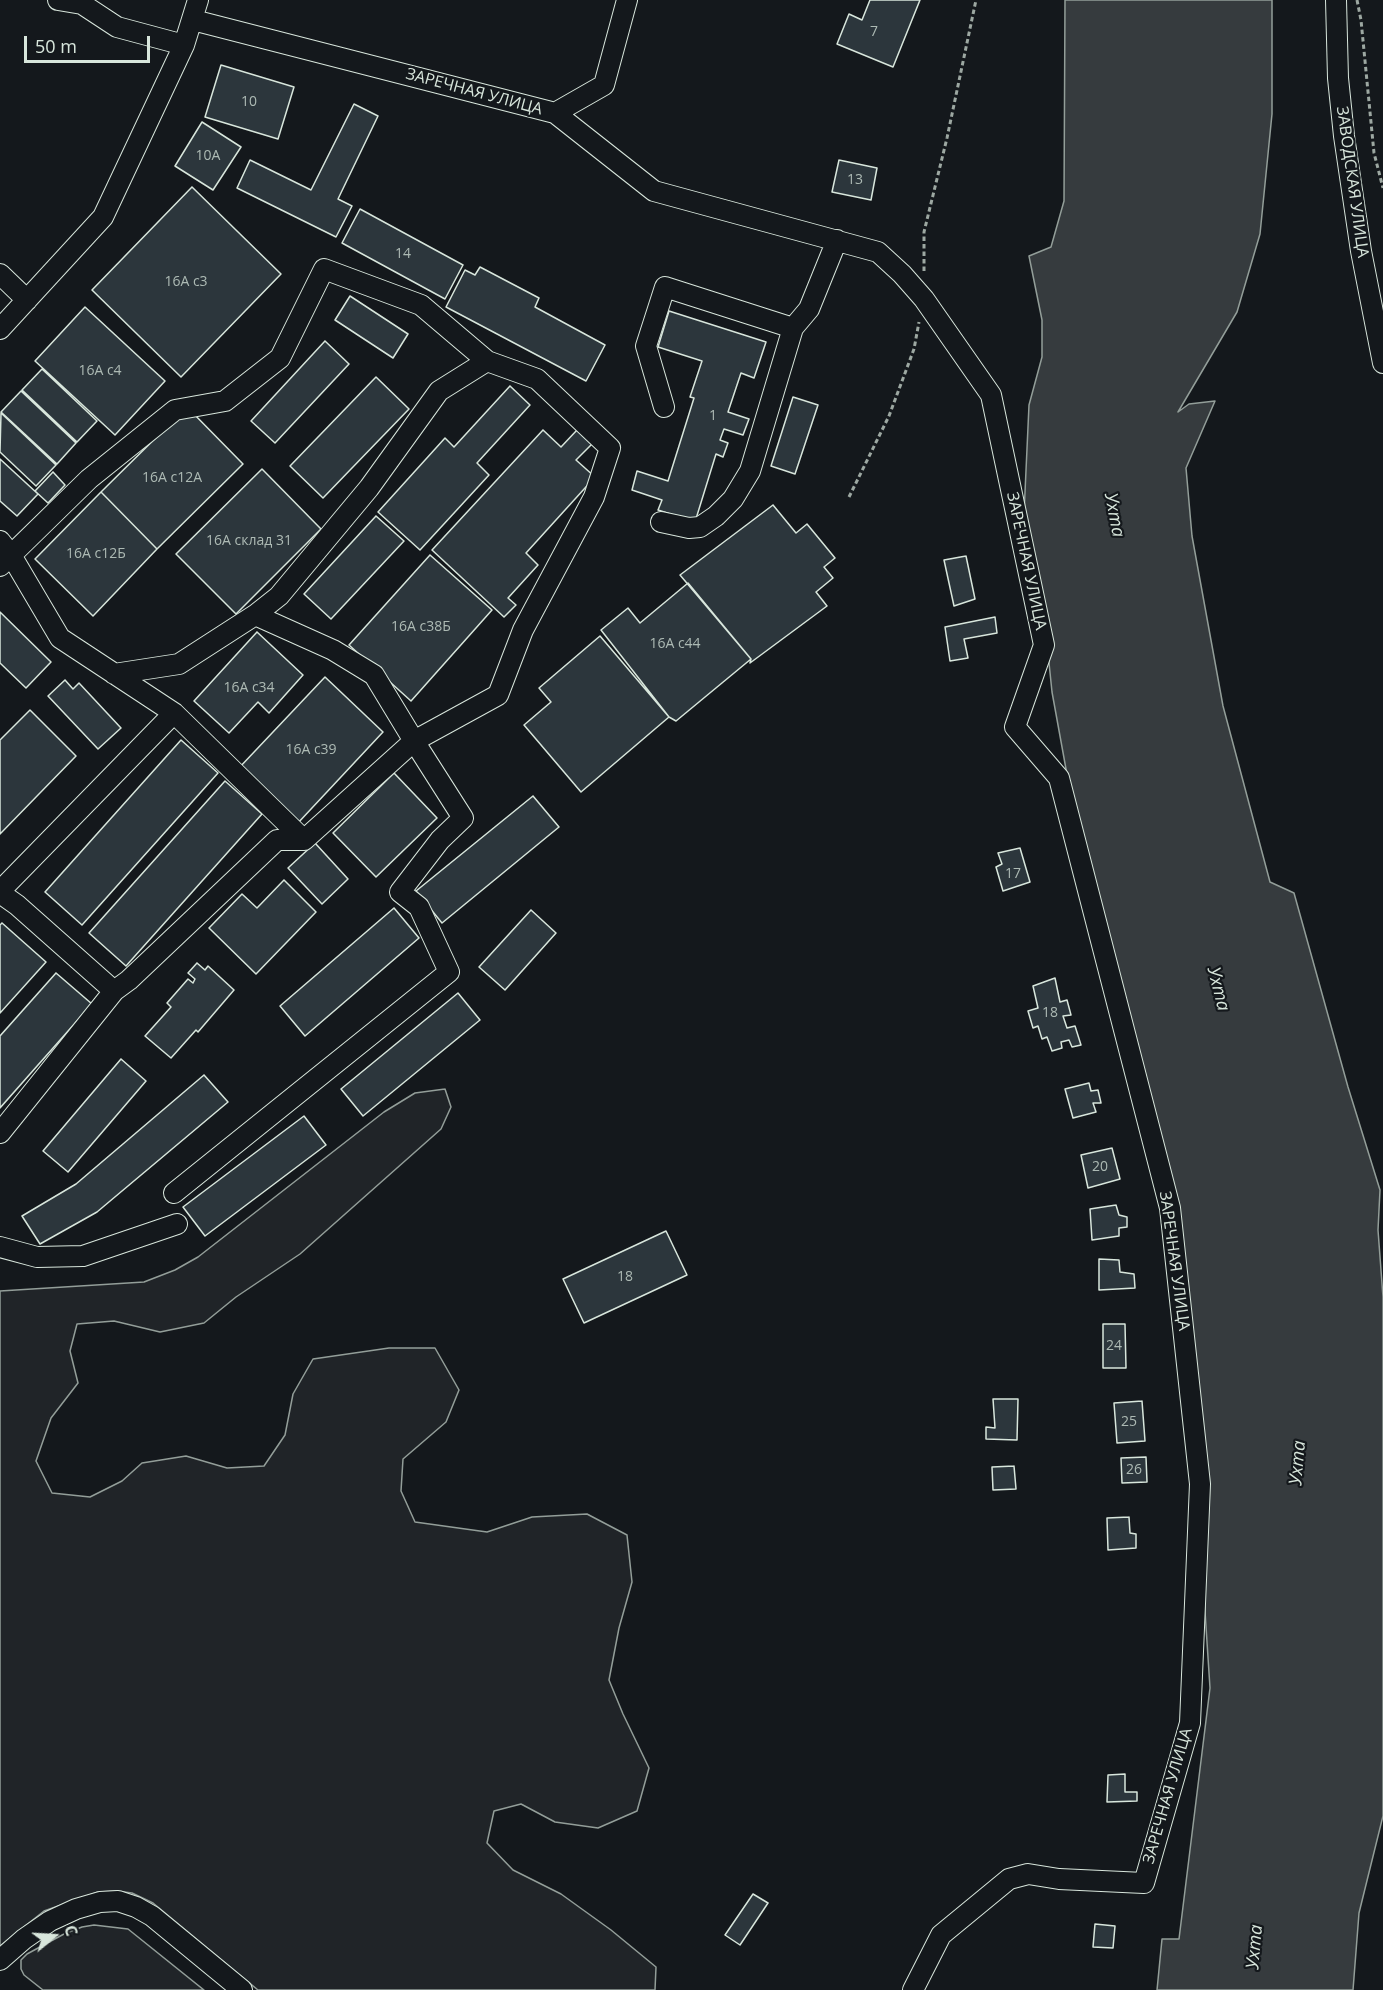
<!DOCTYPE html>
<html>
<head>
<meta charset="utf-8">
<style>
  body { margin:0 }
  #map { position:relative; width:1383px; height:1990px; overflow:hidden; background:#14181c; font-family:"Open Sans",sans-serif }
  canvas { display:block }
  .north { position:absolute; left:24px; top:1906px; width:60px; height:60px; -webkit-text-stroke:4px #14181c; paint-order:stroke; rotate:72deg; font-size:16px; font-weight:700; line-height:24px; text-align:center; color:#d8e6dc }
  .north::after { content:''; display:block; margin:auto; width:21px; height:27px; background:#d8e6dc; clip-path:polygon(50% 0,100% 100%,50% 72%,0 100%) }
  .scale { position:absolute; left:24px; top:36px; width:126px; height:27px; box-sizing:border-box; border:3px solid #d8e6dc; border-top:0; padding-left:8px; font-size:18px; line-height:21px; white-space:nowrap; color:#d8e6dc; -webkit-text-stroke:4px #14181c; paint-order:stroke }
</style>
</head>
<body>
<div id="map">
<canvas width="1383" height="1990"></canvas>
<div class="north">С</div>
<div class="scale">50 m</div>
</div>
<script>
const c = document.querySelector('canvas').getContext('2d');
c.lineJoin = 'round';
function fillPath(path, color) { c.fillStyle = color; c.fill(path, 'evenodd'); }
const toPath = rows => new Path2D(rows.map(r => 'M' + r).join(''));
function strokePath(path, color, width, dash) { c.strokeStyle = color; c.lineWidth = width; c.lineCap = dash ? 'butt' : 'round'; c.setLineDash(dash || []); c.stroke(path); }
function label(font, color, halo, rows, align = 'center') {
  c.font = font + ' "Open Sans",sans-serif'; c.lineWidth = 4.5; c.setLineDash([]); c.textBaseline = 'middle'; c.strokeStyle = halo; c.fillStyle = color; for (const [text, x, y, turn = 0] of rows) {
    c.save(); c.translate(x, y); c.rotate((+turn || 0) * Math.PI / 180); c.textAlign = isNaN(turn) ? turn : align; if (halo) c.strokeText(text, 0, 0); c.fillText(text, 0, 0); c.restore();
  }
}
const green = toPath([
  [445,1089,451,1107,441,1129,300,1254,236,1297,204,1323,160,1332,114,1321,77,1324,70,1351,78,1383,51,1418,36,1461,52,1493,90,1497,122,1481,142,1463,186,1456,227,1468,264,1466,285,1435,293,1394,313,1359,389,1348,435,1348,459,1390,446,1422,403,1459,401,1491,415,1522,487,1532,532,1517,587,1514,627,1535,632,1582,619,1628,609,1680,623,1714,649,1768,637,1811,598,1828,555,1822,521,1804,494,1811,487,1843,513,1870,561,1894,611,1930,656,1967,655,1990,258,1990,153,1903,132,1893,116,1891,98,1892,44,1911,0,1946,0,1291,144,1282,175,1270,198,1257,384,1112,415,1093,445,1089],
  [94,1925,128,1929,204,1990,43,1990,24,1975,21,1969,21,1960,27,1954,64,1934,82,1927,94,1925]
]);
fillPath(green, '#202428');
strokePath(green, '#939e99', 1.5);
const water = toPath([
  [1065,0,1272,0,1272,114,1260,234,1237,312,1178,412,1189,404,1215,401,1186,468,1192,536,1223,706,1270,882,1294,893,1348,1087,1380,1190,1378,1230,1383,1297,1383,1816,1359,1913,1353,1990,1157,1990,1162,1939,1179,1939,1210,1688,1185,1304,1068,780,1052,692,1044,614,1024,514,1029,405,1042,357,1042,320,1029,256,1051,247,1064,201,1065,0]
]);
fillPath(water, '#363b3e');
strokePath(water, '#939e99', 1.5);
const building = toPath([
  [870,0,920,0,893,67,837,44,849,14,862,20,870,0],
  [221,65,294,87,278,139,205,117,221,65],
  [354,104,378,116,338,199,352,206,336,237,237,188,250,160,311,190,354,104],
  [202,122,241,147,213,190,175,166,202,122],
  [839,160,877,168,871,200,832,192,839,160],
  [192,187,281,274,181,377,92,290,192,187],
  [360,209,463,265,445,299,342,243,360,209],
  [480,267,539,298,535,307,605,345,586,381,446,307,465,270,475,275,480,267],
  [350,296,408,334,393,358,335,320,350,296],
  [85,307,165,381,115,435,35,361,85,307],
  [669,311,766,342,754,378,741,373,728,412,749,419,743,435,724,429,720,440,728,443,723,457,716,454,695,522,658,510,662,500,632,490,637,471,668,481,694,398,690,397,702,361,658,347,669,311],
  [325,341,349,364,275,443,251,421,325,341],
  [42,369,97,421,77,442,22,390,42,369],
  [376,377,409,409,323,498,290,466,376,377],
  [510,386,530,405,477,463,489,475,420,550,378,512,445,438,454,447,510,386],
  [21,391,76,443,57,464,1,412,21,391],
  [793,397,818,405,795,474,771,466,793,397],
  [187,407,243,464,157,549,101,492,187,407],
  [1,413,56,465,36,486,0,452,1,413],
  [543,430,561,447,577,430,592,444,576,460,595,477,526,553,538,565,508,598,516,605,504,617,432,550,543,430],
  [0,459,38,494,17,516,0,501,0,459],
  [262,469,321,529,236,614,176,554,262,469],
  [53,472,65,485,48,503,35,491,53,472],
  [101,492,157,549,93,616,35,559,101,492],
  [773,505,796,533,807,524,835,558,824,567,833,578,816,592,827,606,750,663,751,659,680,575,773,505],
  [376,516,404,541,331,619,304,594,376,516],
  [430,555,492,610,411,701,349,645,430,555],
  [966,556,975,599,954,606,944,560,966,556],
  [688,583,751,659,676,721,669,717,601,630,628,608,640,623,688,583],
  [0,612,51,662,26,688,0,663,0,612],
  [995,617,997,633,964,639,968,658,950,661,945,627,995,617],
  [257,632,303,675,269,713,258,702,229,733,194,701,257,632],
  [600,636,669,717,581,792,524,725,551,702,539,688,600,636],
  [325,677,383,732,297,824,238,769,325,677],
  [65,680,73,689,79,683,121,728,98,749,48,696,65,680],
  [30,710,76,756,0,834,0,740,30,710],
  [181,740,218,773,82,925,45,892,181,740],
  [394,773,437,818,376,877,333,833,394,773],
  [225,781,262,814,126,966,89,933,225,781],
  [533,796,559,827,442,923,416,891,533,796],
  [315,843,348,879,322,904,288,868,315,843],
  [1020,848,1030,882,1003,891,996,867,1002,864,998,853,1020,848],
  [284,880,316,912,256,974,209,928,242,894,257,908,284,880],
  [394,908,419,938,305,1036,280,1006,394,908],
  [531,910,556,933,505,990,479,967,531,910],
  [2,923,46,962,0,1013,0,925,2,923],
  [197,963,205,970,208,966,234,990,198,1032,196,1030,171,1058,145,1036,171,1007,167,1003,188,979,193,983,195,979,188,973,197,963],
  [56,973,92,1004,0,1108,0,1036,56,973],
  [1055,978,1060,1002,1067,1000,1071,1015,1063,1016,1067,1028,1075,1026,1081,1045,1072,1047,1069,1040,1061,1042,1062,1048,1052,1051,1047,1037,1042,1039,1038,1026,1033,1028,1028,1011,1038,1008,1033,986,1055,978],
  [458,993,480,1020,363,1116,341,1089,458,993],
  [121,1059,146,1081,68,1172,43,1151,121,1059],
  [204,1075,228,1102,97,1212,40,1244,22,1216,76,1184,204,1075],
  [1089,1083,1091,1091,1098,1090,1101,1103,1093,1103,1096,1112,1073,1118,1065,1089,1089,1083],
  [304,1116,326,1145,205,1236,183,1207,304,1116],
  [1112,1148,1120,1179,1088,1188,1081,1155,1112,1148],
  [1116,1205,1119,1215,1127,1217,1127,1227,1119,1228,1119,1236,1092,1240,1090,1209,1116,1205],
  [666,1231,687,1275,584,1323,563,1279,666,1231],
  [1099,1259,1119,1260,1120,1272,1134,1274,1135,1288,1099,1290,1099,1259],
  [1103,1324,1125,1324,1126,1368,1103,1368,1103,1324],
  [993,1399,1018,1399,1017,1440,986,1439,986,1427,995,1428,993,1399],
  [1142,1401,1145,1441,1117,1443,1114,1403,1142,1401],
  [1146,1457,1147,1482,1122,1483,1121,1458,1146,1457],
  [1014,1466,1016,1489,993,1490,992,1467,1014,1466],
  [1129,1517,1130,1533,1136,1534,1136,1548,1108,1550,1107,1518,1129,1517],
  [1125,1774,1125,1792,1137,1792,1137,1801,1107,1802,1108,1775,1125,1774],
  [753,1894,768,1903,740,1945,725,1935,753,1894],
  [1095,1924,1115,1926,1113,1948,1093,1947,1095,1924]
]);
fillPath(building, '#2c363c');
strokePath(building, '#d8e6dc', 1.5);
const minor = toPath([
  [58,0,82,4,117,27,184,45],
  [1336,0,1338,78,1344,136,1361,251,1383,363],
  [193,20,555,113,654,191,878,252,902,274,924,299,991,395,1044,645,1015,727,1059,778,1170,1208,1200,1484,1190,1723,1144,1883,1059,1879,1028,1874,1009,1879,941,1935,913,1990],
  [555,113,604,85,627,0],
  [0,274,27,300],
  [0,329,103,217,184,45,198,0],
  [664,407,646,346,665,287,793,328],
  [661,522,689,528,700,527,716,516,733,499,750,471,793,328,809,309,837,240],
  [0,541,11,555,60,638,174,713,304,840,414,741,374,675,333,650,255,615],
  [0,566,89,479,175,410,225,401,280,358,324,269,421,305,487,361],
  [114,674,179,664,255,615,279,596,369,488,439,391,487,361,537,379,610,448,594,497,523,630,498,695,414,741,463,818,440,840,400,892,419,907,449,972,174,1193],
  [0,891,174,713],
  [0,893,17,905,114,991,0,1133],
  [114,991,129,980,277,840,304,840],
  [0,1247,37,1257,83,1256,177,1224],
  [0,1960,24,1939,50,1921,76,1909,100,1902,118,1901,136,1907,152,1916,242,1990]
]);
strokePath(minor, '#d8e6dc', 22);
strokePath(toPath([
  [1357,0,1361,20,1374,153,1383,188],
  [924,271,924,232,947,138,976,0],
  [849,497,889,416,914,349,919,322]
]), '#9da8a2', 3, [4.5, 3]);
strokePath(minor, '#14181c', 20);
label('14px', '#adbab4', null, [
  ["7",874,32],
  ["10",249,102],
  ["10А",208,156],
  ["13",855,180],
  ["14",403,254],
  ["16А с3",186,282],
  ["16А с4",100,371],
  ["1",713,416],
  ["16А с12А",172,478],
  ["16А склад 31",249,541],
  ["16А с12Б",96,554],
  ["16А с38Б",421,627],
  ["16А с44",675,644],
  ["16А с34",249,688],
  ["16А с39",311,750],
  ["17",1013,874],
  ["18",1050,1013],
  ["20",1100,1167],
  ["18",625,1277],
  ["24",1114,1346],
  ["25",1129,1422],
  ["26",1134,1470]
]);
label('16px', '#d8e6dc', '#14181c', [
  ["ЗАРЕЧНАЯ УЛИЦА",474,92,15],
  ["ЗАВОДСКАЯ УЛИЦА",1352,182,82],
  ["ЗАРЕЧНАЯ УЛИЦА",1026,561,78],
  ["ЗАРЕЧНАЯ УЛИЦА",1174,1261,82],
  ["ЗАРЕЧНАЯ УЛИЦА",1168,1796,-74]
]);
label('italic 18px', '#d8e6dc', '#14181c', [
  ["Ухта",1114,515,79],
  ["Ухта",1218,989,76],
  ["Ухта",1298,1463,-85],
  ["Ухта",1255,1947,-85]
]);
</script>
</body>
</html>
